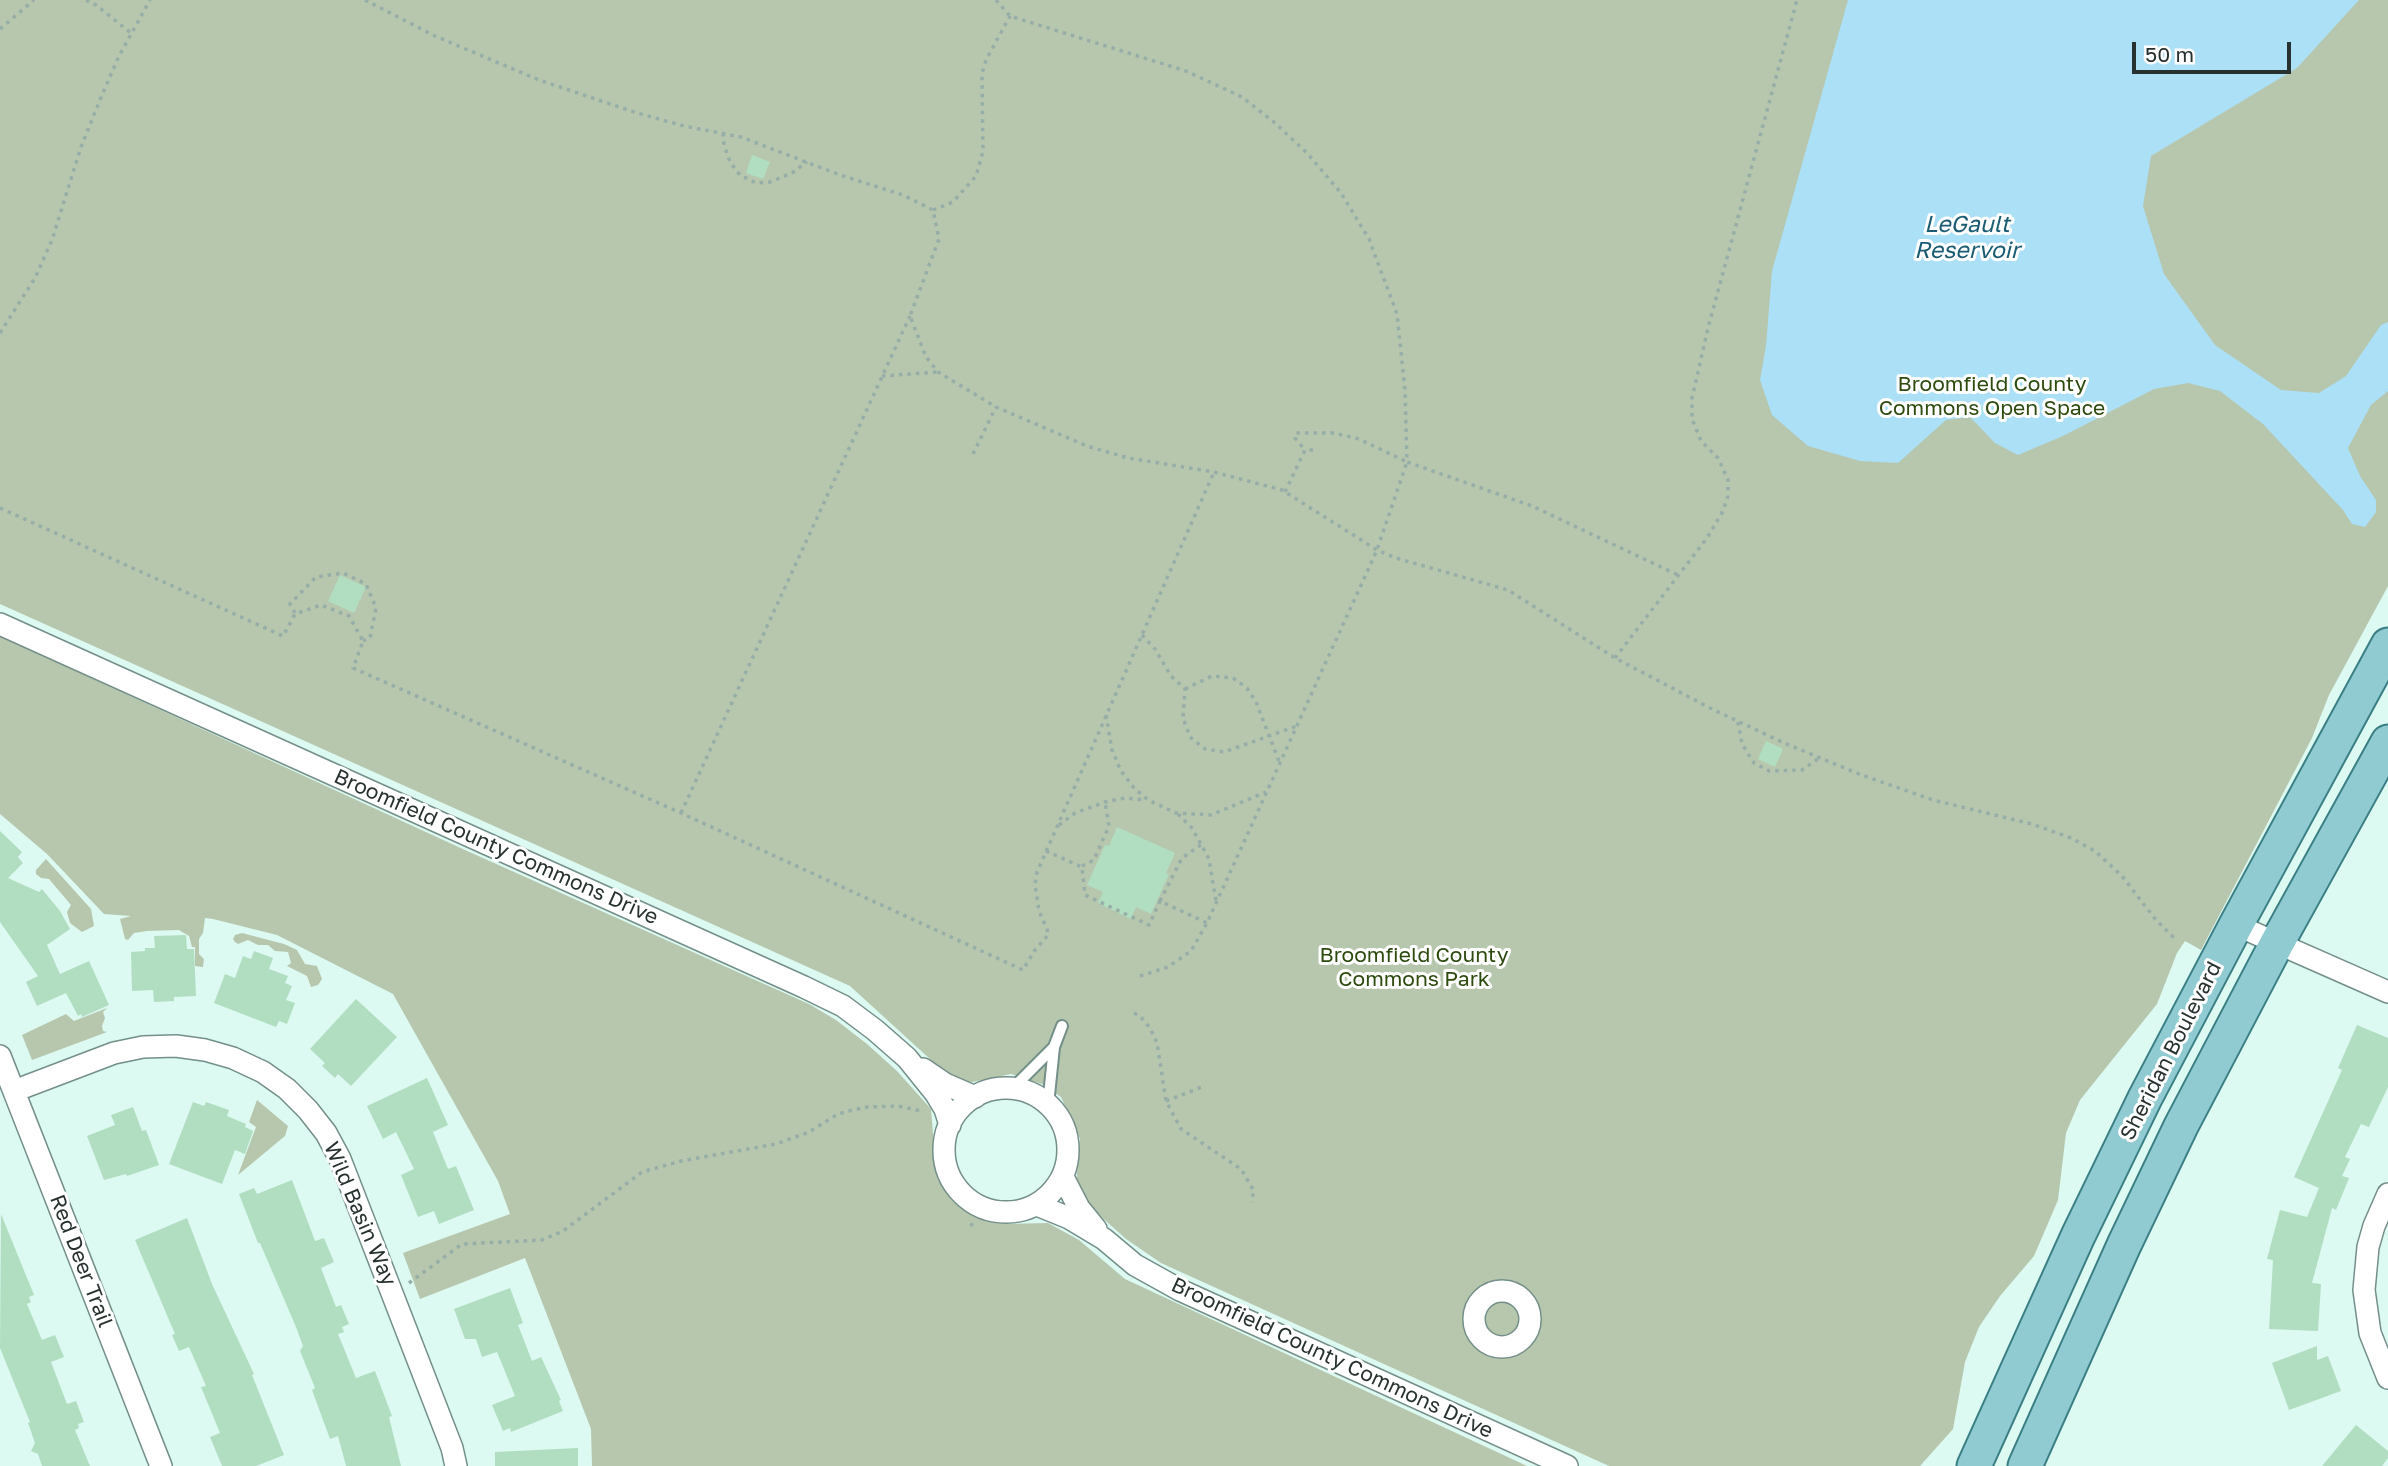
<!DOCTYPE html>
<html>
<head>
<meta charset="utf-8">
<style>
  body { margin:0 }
  #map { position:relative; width:2388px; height:1466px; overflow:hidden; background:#dcf9f2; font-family:"Golos Text",sans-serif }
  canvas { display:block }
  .scale { position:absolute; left:2132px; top:42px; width:159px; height:32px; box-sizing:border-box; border:4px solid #273230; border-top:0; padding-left:9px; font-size:21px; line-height:24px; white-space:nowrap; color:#273230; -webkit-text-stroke:5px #fff; paint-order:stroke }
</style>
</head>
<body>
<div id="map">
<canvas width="2388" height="1466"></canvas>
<div class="scale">50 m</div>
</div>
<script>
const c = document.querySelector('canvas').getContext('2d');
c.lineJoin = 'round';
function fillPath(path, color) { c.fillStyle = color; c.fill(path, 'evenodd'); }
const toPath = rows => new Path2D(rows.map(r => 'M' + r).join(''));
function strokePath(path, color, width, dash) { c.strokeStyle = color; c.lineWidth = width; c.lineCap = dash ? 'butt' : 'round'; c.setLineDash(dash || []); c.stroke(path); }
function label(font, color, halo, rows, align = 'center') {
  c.font = font + ' "Golos Text",sans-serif'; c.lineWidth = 6; c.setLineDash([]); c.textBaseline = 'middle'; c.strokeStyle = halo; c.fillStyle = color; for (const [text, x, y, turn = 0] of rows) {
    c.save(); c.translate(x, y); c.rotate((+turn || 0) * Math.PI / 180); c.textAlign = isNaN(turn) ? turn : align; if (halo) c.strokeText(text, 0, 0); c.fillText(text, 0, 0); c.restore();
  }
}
fillPath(toPath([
  [0,0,2388,0,2388,586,2329,695,2312,738,2201,950,2185,941,2177,953,2157,1004,2080,1100,2066,1133,2058,1200,2034,1256,2000,1296,1979,1327,1965,1362,1953,1429,1920,1466,1609,1466,1161,1263,1126,1239,1087,1204,1076,1185,1080,1139,1061,1097,1042,1084,1011,1074,963,1084,942,1070,850,986,0,604],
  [0,636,465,850,809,1004,836,1020,867,1044,897,1071,931,1109,936,1169,952,1201,1004,1224,1048,1223,1079,1240,1125,1279,1527,1466,592,1466,591,1429,525,1258,420,1299,403,1253,510,1214,498,1181,393,994,277,935,213,919,205,918,203,933,199,939,199,954,204,959,203,967,195,966,195,947,192,947,189,936,179,930,147,931,134,933,128,940,125,939,120,919,131,916,104,914,47,854,0,814],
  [46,859,91,909,94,926,82,932,70,923,67,912,71,905,49,879,41,878,36,874,36,870],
  [242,933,284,944,297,950,305,964,317,966,322,979,318,985,311,987,307,976,287,966,291,963,288,952,275,951,268,945,258,945,248,940,238,944,235,942,233,939,235,935],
  [107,1008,103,1012,105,1018,102,1026,103,1031,107,1032,32,1060,22,1035,66,1014,74,1021],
  [257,1100,288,1126,285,1136,238,1175,256,1127,249,1122]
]), '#b7c7ad');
fillPath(toPath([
  [1848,0,2359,0,2297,68,2151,156,2143,206,2164,274,2215,345,2281,390,2319,393,2346,376,2381,325,2388,322,2388,391,2371,405,2348,448,2360,476,2376,500,2376,512,2365,527,2352,524,2343,510,2263,424,2220,391,2188,383,2154,389,2065,435,2018,455,1995,443,1970,417,1946,420,1898,463,1860,461,1808,446,1772,415,1760,380,1766,346,1772,271]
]), '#abe0f7');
fillPath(toPath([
  [752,155,770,162,763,179,746,173],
  [340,575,366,587,354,613,328,601],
  [1766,741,1783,749,1775,767,1758,759],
  [1117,827,1175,853,1166,873,1169,874,1151,914,1136,907,1131,919,1098,903,1103,892,1087,885,1105,845,1109,846],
  [0,831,22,852,18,857,23,863,8,878,39,892,42,889,60,911,70,929,47,945,60,974,89,961,109,1005,82,1017,81,1014,78,1016,66,993,37,1006,26,982,38,976,0,922],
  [186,935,187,949,194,949,196,996,174,997,174,1001,154,1002,153,990,132,991,131,952,145,951,145,948,155,948,154,936],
  [254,951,273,958,269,969,288,976,285,983,292,986,286,1000,295,1003,287,1024,279,1021,276,1027,214,1003,225,974,235,978,243,956,251,959],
  [356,999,397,1037,351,1086,338,1074,335,1078,322,1066,325,1063,310,1049],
  [2357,1025,2388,1038,2388,1087,2369,1127,2361,1124,2345,1157,2350,1159,2342,1176,2349,1178,2336,1210,2332,1208,2312,1283,2321,1284,2318,1331,2269,1329,2273,1260,2267,1259,2280,1210,2307,1217,2319,1188,2294,1177,2342,1070,2338,1068],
  [427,1078,448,1125,433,1132,448,1169,456,1166,474,1210,439,1224,434,1211,418,1217,401,1175,414,1169,396,1132,383,1139,367,1106],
  [193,1102,204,1106,206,1102,229,1110,227,1116,246,1124,245,1127,253,1131,245,1154,235,1150,222,1184,169,1164],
  [133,1107,142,1131,146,1130,159,1165,127,1176,126,1174,104,1180,87,1136,115,1125,111,1115],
  [292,1180,315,1241,324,1238,334,1262,321,1268,336,1307,341,1305,349,1324,342,1327,344,1332,338,1334,356,1378,375,1371,392,1416,389,1417,401,1466,346,1466,338,1436,330,1439,312,1390,315,1388,300,1351,303,1346,296,1327,260,1243,258,1243,239,1194,254,1188,257,1194],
  [1,1214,34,1295,29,1297,31,1302,27,1304,42,1340,55,1335,64,1357,51,1362,67,1404,76,1401,84,1422,78,1424,79,1428,75,1430,90,1466,42,1466,38,1454,31,1451,35,1443,28,1423,30,1422,0,1348],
  [187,1218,212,1284,254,1374,252,1375,284,1455,256,1466,222,1466,210,1437,220,1433,201,1387,206,1386,189,1347,179,1351,172,1335,175,1334,135,1240],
  [510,1288,523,1323,518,1325,532,1361,541,1357,561,1400,559,1401,563,1411,511,1432,510,1428,503,1431,492,1405,515,1396,497,1352,482,1357,476,1339,465,1339,454,1309],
  [2317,1346,2317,1360,2328,1356,2341,1391,2289,1410,2272,1363],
  [2356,1425,2388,1451,2388,1458,2382,1466,2322,1466],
  [578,1448,578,1466,495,1466,495,1452]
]), '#b1dec1');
const lane = toPath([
  [1012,1089,1054,1047],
  [1048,1105,1054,1047,1062,1026]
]);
const street = toPath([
  [0,624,804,987,843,1006,875,1030,907,1058,936,1094,945,1109,950,1125],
  [2236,925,2388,992],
  [0,1056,161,1466],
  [923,1069,945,1084,975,1097],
  '944 1150a62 62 0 1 1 124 0a62 62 0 1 1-124 0Z',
  [14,1091,114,1053,143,1047,176,1046,205,1050,233,1058,263,1072,287,1089,308,1110,326,1133,340,1159,452,1448,456,1466],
  [1063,1177,1079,1208,1096,1229],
  [2388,1194,2374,1226,2368,1247,2364,1290,2370,1333,2388,1378],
  [1037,1205,1069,1218,1104,1239,1135,1265,1180,1290,1567,1466],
  '1474 1319a28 28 0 1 1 56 0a28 28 0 1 1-56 0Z'
]);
const primary = toPath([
  [1974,1466,2078,1236,2145,1098,2236,925,2388,645],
  [2025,1466,2124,1245,2181,1126,2277,943,2388,742]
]);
strokePath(lane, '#748f89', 14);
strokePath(street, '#748f89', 24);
strokePath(primary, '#3a7f84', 37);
strokePath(toPath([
  [86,0,96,5,131,33],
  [365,0,435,36,539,80,637,113,684,126,741,137,840,175,903,195,933,210,939,239,910,316,926,357,938,372,996,407,1087,446,1128,458,1214,472,1282,490,1377,550,1396,558,1508,590,1615,658,1710,708,1784,743,1859,774,1933,800,2032,824,2071,838,2095,851,2122,876,2156,920,2176,940],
  [996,0,1010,16,1186,71,1242,97,1275,123,1307,153,1341,193,1369,239,1397,314,1405,390,1407,462,1532,506,1678,575],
  [0,29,34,0],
  [723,133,724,145,730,162,740,175,756,183,770,182,792,173,807,162],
  [933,210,953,202,976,176,983,151,982,74,986,60,1010,16],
  [0,333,35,278,52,240,81,147,102,95,119,56,150,0],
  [882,376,938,372],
  [973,454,996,407],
  [1285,492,1305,450,1313,450],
  [0,508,283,636,295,614,321,605,349,616,363,641,353,668,681,813,1023,970,1035,950,1049,934,1039,911,1035,884,1037,872,1214,472],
  [295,613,290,604,316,577,343,573,366,584,376,608,370,638,363,641],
  [1142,635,1155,649,1171,676,1185,689,1183,718,1190,737,1205,749,1224,752,1297,726],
  [1615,658,1707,538,1723,511,1728,496,1728,480,1718,458,1701,441,1692,419,1692,398,1708,328,1797,0],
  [1185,689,1212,676,1233,678,1247,688,1256,702,1280,764],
  [1106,715,1112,750,1121,771,1134,788,1148,800,1176,813,1211,815,1266,792],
  [1738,722,1742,744,1754,763,1769,771,1802,770,1819,758],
  [681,813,910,316],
  [1178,814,1192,828,1209,859,1216,901],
  [1059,825,1075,813,1105,802,1125,798,1146,800],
  [1046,851,1082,867,1085,895,1149,925,1160,901,1207,923],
  [1082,866,1094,860,1109,826,1105,802],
  [1160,901,1182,858,1202,844],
  [1140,976,1168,967,1191,951,1207,923,1377,550,1407,462,1359,439,1334,433,1296,433,1295,438,1305,450],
  [1134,1013,1140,1016,1150,1028,1157,1043,1166,1101,1181,1129,1241,1169,1254,1191,1251,1202],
  [1166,1101,1202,1087],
  [970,1224,977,1227],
  [409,1283,462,1244,542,1240,563,1231,642,1172,681,1161,776,1144,809,1132,838,1114,853,1110,868,1107,898,1106,921,1111]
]), '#97ada8', 3.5, [3.5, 5]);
strokePath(lane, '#fff', 10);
strokePath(street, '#fff', 21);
strokePath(primary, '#8fcbd1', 33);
label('21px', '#2d4b0f', '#fff', [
  ["Broomfield County",1992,384],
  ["Commons Open Space",1992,408],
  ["Broomfield County",1414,955],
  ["Commons Park",1414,979]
]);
label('21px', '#273230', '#fff', [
  ["Broomfield County Commons Drive",496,847,24],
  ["Sheridan Boulevard",2171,1051,-63],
  ["Wild Basin Way",360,1214,67],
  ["Red Deer Trail",81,1261,69],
  ["Broomfield County Commons Drive",1332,1358,25]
]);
label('italic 23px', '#1a5c73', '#fff', [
  ["LeGault",1967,225],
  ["Reservoir",1967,251]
]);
</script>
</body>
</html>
